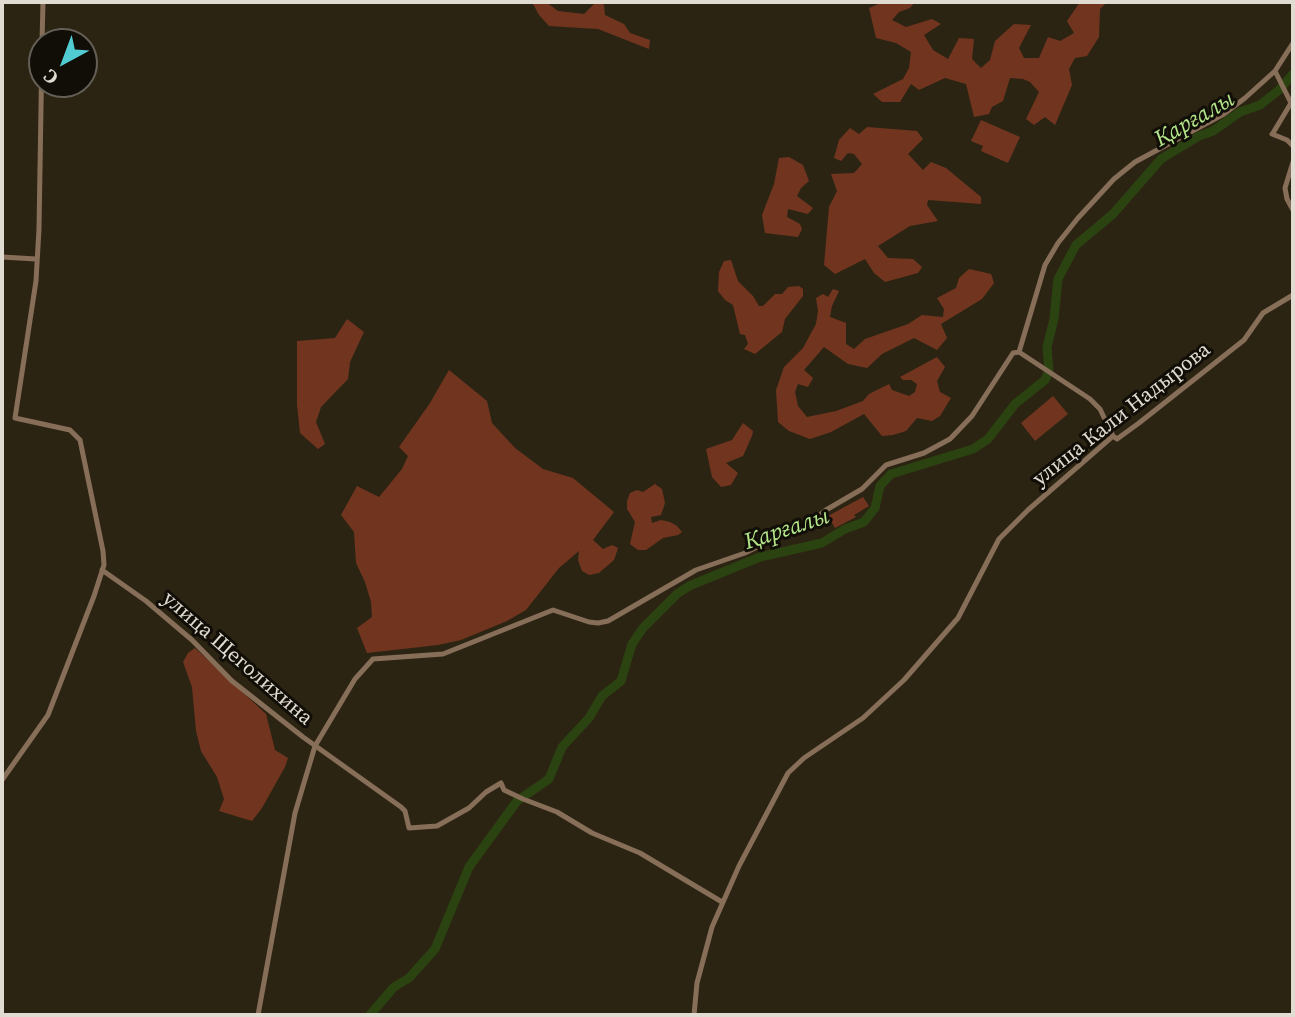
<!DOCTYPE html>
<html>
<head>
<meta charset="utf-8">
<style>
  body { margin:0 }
  #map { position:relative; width:1295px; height:1017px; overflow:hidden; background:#2c2413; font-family:"Source Serif 4",serif }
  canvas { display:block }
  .frame { position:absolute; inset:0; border:4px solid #e1dcd2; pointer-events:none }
  .north { position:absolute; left:28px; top:28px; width:70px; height:70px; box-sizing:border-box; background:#110e07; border:2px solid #646058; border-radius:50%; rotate:221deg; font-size:19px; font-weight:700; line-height:28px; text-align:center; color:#e1dcd2 }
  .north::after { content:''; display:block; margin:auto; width:24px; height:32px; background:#51ccd3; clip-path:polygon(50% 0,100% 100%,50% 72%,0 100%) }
</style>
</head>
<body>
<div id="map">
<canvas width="1295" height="1017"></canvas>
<div class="frame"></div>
<div class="north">С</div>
</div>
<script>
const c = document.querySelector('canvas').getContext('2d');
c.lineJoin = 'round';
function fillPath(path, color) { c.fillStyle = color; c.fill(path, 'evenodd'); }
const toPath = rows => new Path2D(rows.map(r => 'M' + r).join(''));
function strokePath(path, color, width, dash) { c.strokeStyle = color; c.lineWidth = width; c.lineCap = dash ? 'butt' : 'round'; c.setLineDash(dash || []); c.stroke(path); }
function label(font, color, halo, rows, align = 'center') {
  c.font = font + ' "Source Serif 4",serif'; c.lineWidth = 6; c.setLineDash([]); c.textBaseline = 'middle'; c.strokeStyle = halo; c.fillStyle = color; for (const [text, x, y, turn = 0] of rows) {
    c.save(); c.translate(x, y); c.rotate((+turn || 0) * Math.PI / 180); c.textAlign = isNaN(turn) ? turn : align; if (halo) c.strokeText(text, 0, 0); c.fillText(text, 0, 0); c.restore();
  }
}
fillPath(toPath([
  [532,2,546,2,558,11,584,14,596,2,599,2,604,5,605,15,624,24,630,33,650,40,649,49,598,29,549,26,539,15],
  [883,2,915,2,910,8,899,12,892,20,906,27,932,19,941,24,924,35,933,50,948,59,959,38,974,39,972,59,981,68,990,60,995,41,1014,24,1031,25,1019,48,1024,58,1039,58,1048,37,1060,41,1074,33,1067,21,1080,2,1107,2,1100,9,1099,37,1087,56,1075,58,1069,69,1072,85,1055,125,1045,117,1034,125,1026,119,1039,92,1030,82,1023,79,1010,78,1003,101,992,107,989,114,974,117,966,84,945,78,919,90,911,84,900,102,882,102,873,94,903,79,909,68,911,52,896,43,876,38,869,8],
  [981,120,1020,137,1008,163,981,151,983,146,971,141],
  [867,127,917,131,923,139,908,154,923,170,931,162,946,168,981,197,981,204,928,200,927,205,938,221,910,226,878,246,888,258,913,259,922,267,918,273,885,282,874,273,865,259,835,274,824,265,829,207,837,191,831,174,854,173,862,164,854,154,848,153,841,161,834,158,839,140,850,128,859,134],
  [789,157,803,165,809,181,801,188,797,196,813,208,808,214,788,209,787,217,800,224,802,229,798,237,765,233,762,215,774,184,779,158],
  [731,260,738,281,753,296,759,306,763,306,775,294,782,294,788,287,799,286,803,289,803,296,785,319,782,332,755,354,744,349,748,344,745,335,740,334,733,305,725,300,718,291,719,272,724,261],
  [969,269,991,274,994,283,982,299,941,324,947,338,937,350,914,338,882,354,867,368,848,364,824,347,804,370,813,378,808,387,798,384,795,392,798,406,807,417,836,411,863,401,869,394,889,384,892,390,909,396,915,392,917,384,911,380,903,380,900,377,937,357,945,367,937,381,940,392,951,398,940,416,932,421,917,418,906,431,893,435,882,436,864,414,831,432,810,439,789,431,778,422,776,390,784,367,803,348,816,324,818,311,816,298,823,294,828,297,833,289,839,291,832,306,830,317,846,323,846,344,854,349,865,339,908,324,922,315,943,317,944,309,937,298,956,288,959,278],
  [347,319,364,332,350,362,348,379,321,407,316,422,325,444,318,449,300,433,297,405,297,341,335,338],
  [449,370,487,401,492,423,515,448,543,469,573,478,614,512,593,540,603,549,612,545,618,548,614,560,599,573,589,575,582,571,578,560,579,551,559,568,526,610,507,621,461,640,438,645,367,653,357,628,372,617,371,602,365,582,356,563,354,532,341,515,357,486,379,497,402,469,408,456,399,447,430,403],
  [1053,396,1068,414,1035,441,1021,423],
  [743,423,753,431,752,436,743,456,726,463,738,473,731,485,721,487,712,477,706,449,732,440],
  [655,484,662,489,665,503,661,515,651,517,652,523,661,520,670,522,677,526,682,532,678,535,663,538,646,550,638,550,630,544,635,522,627,509,627,501,630,493,637,490,643,492],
  [863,497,869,506,854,515,856,517,835,528,828,516],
  [195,648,266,714,275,750,288,758,285,767,262,808,252,821,219,811,224,799,217,777,201,751,196,731,192,687,183,662,188,653]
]), '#71351f');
strokePath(toPath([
  [370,1015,394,987,409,978,435,949,469,867,517,801,549,779,562,747,589,718,602,696,621,681,632,644,643,628,677,594,689,586,760,557,822,543,845,529,864,522,875,508,880,486,891,474,973,449,988,439,1015,404,1045,380,1049,371,1047,347,1054,319,1058,279,1076,245,1113,214,1161,159,1199,136,1213,131,1240,112,1260,105,1279,90,1293,74]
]), '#2b4311', 9);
strokePath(toPath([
  [42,42,43,2],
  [1273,133,1291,103,1275,71],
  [1272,134,1287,140,1293,146],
  [1293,162,1285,188,1287,199,1293,210],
  [2,257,36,259],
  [1019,352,1045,265,1058,243,1078,218,1114,179,1135,162,1224,114,1245,98,1275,71,1293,43],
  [1019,352,1090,399,1100,409,1113,436],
  [102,570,146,601,192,640,232,681,303,737,401,807,405,811,409,828,437,826,469,808,486,792,501,783,504,790,523,799,557,812,592,833,640,853,722,902],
  [2,780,48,715,94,596,104,565,103,551,80,440,70,430,15,418,36,281,39,229,42,47],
  [258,1015,295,813,315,746,355,679,373,659,443,654,553,610,589,622,598,623,608,621,696,570,745,553,775,538,803,528,826,510,862,489,886,465,924,453,950,439,972,416,1013,353,1019,352],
  [694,1015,697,983,712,927,739,866,788,773,804,758,863,718,904,680,958,618,999,539,1028,510,1113,436,1117,439,1139,423,1244,340,1263,313,1293,295]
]), '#876e58', 5);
label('21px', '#e1dcd2', '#110e07', [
  ["улица Кали Надырова",1122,415,-38],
  ["улица Щеголихина",237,659,41]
]);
label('italic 23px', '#b4e68a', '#110e07', [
  ["Қарғалы",1195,120,-30],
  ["Қарғалы",787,530,-18]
]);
</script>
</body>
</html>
